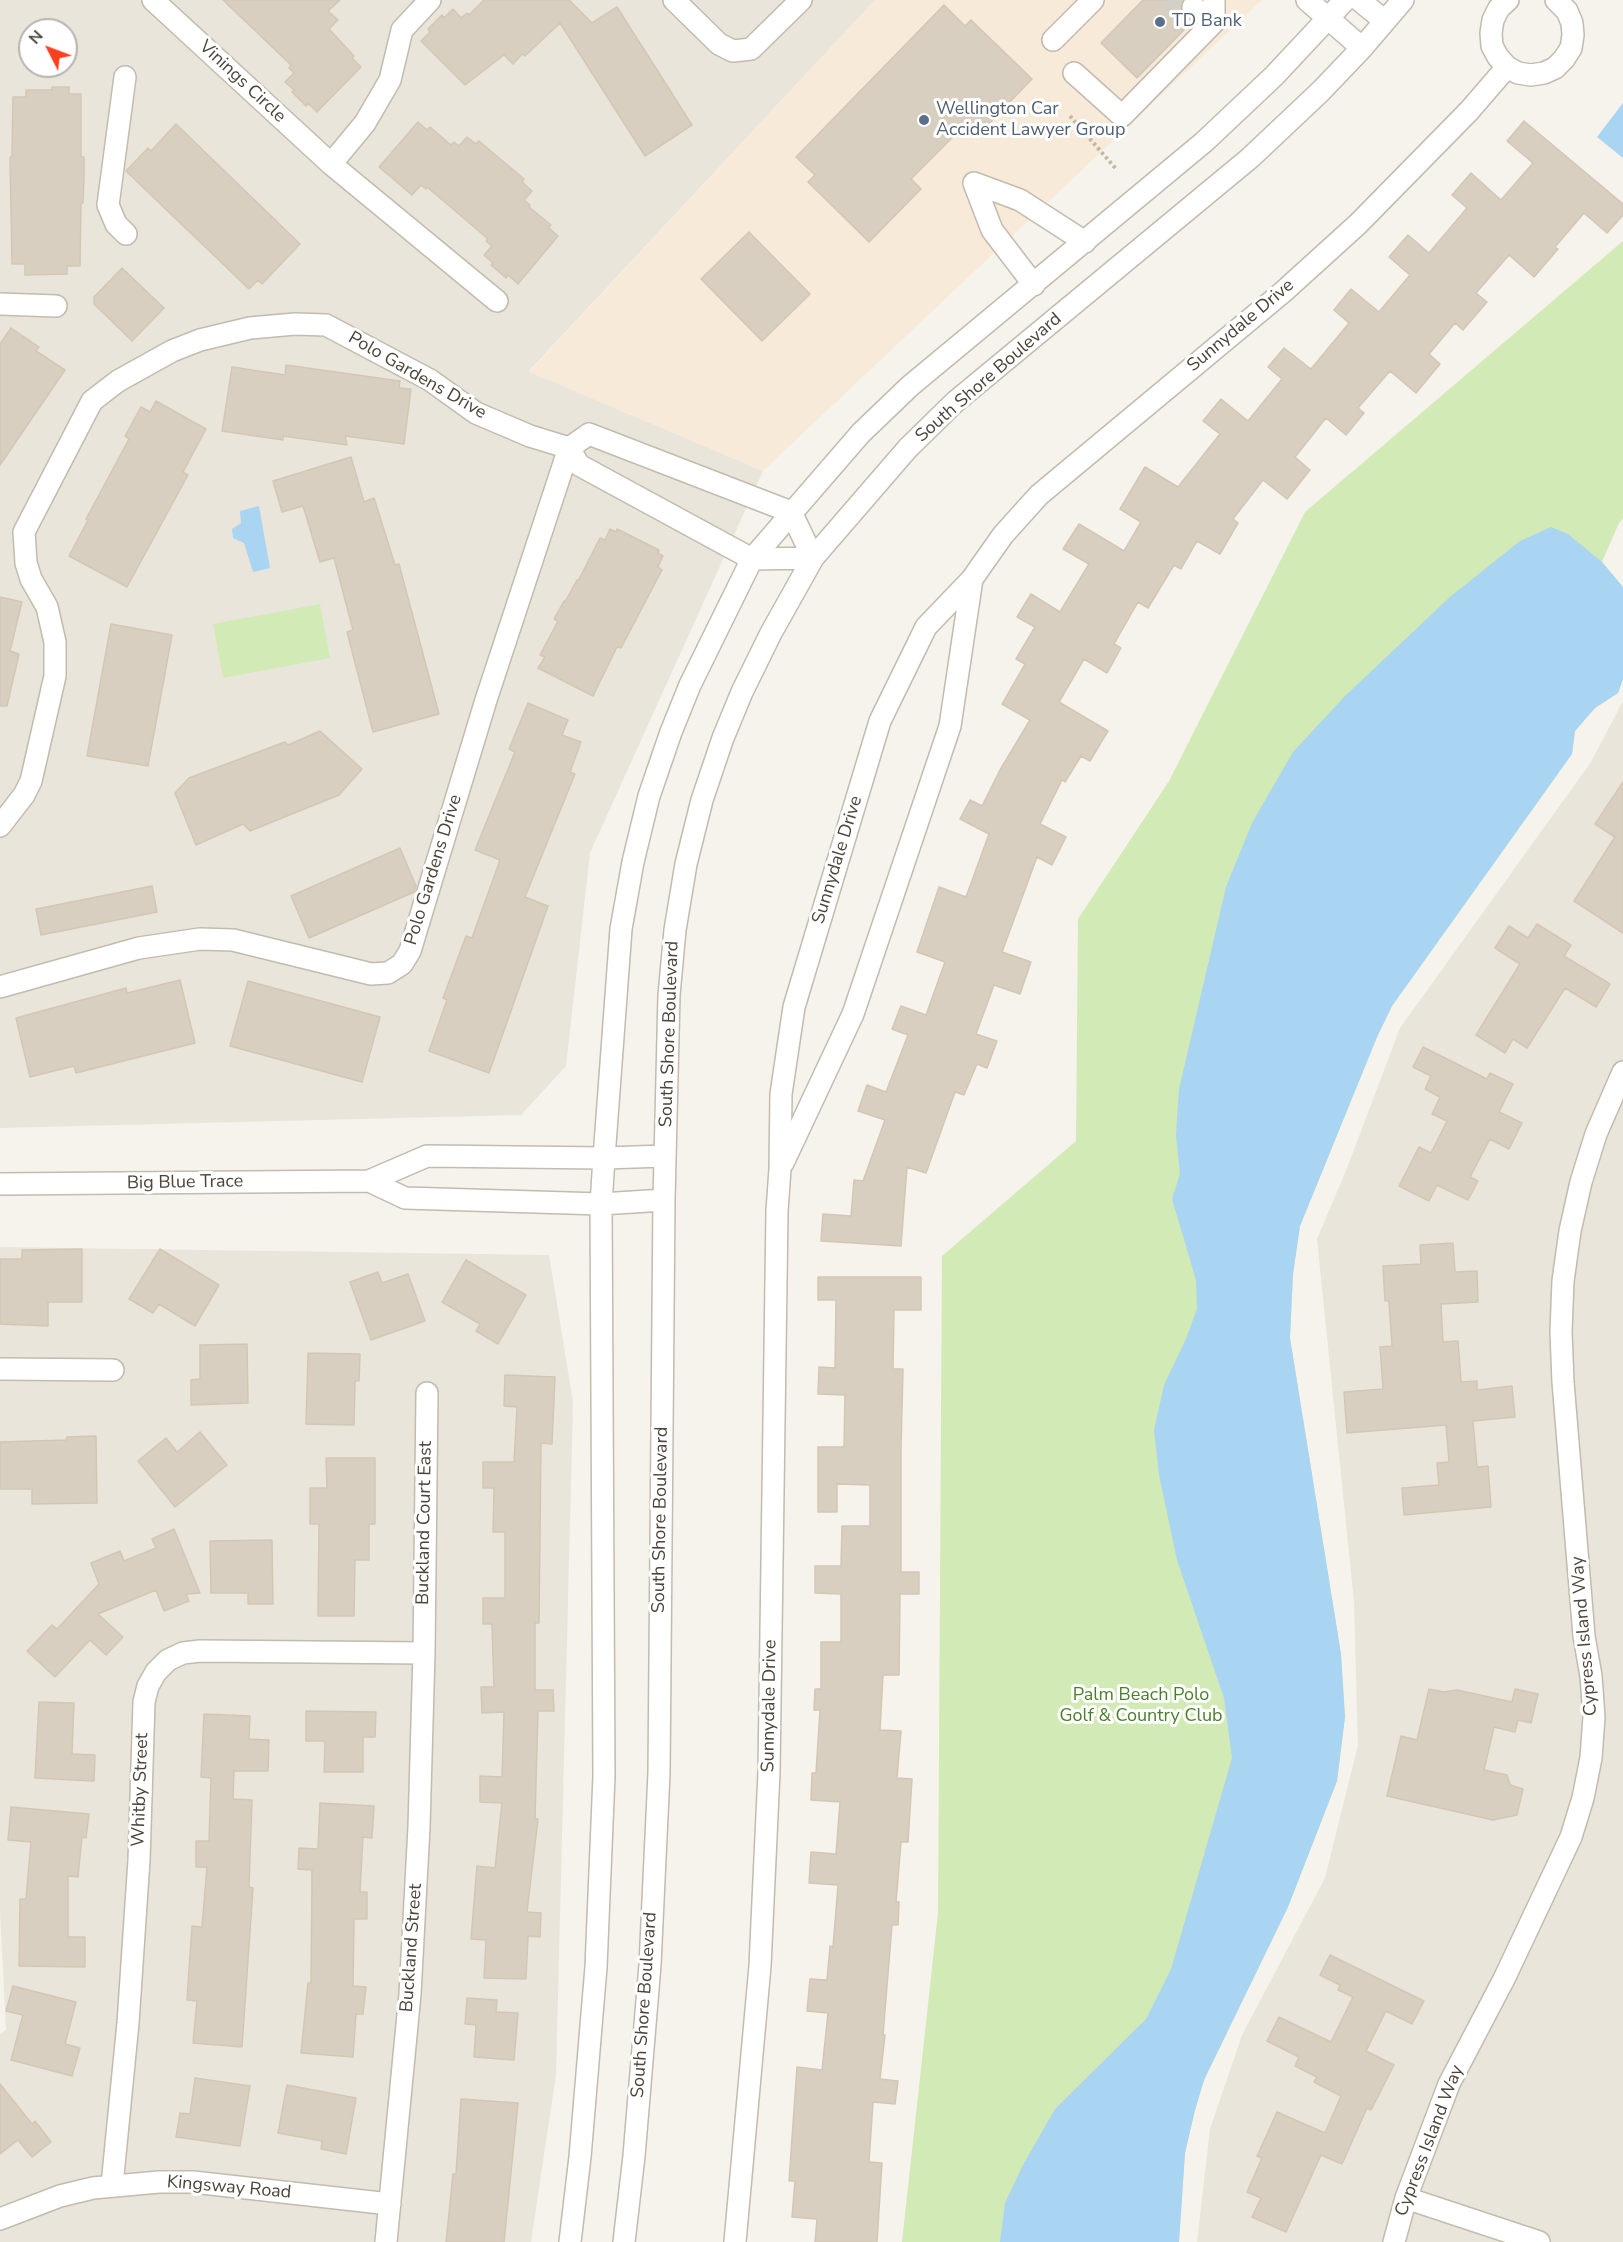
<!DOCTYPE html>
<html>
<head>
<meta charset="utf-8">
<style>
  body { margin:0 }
  #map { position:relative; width:1623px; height:2242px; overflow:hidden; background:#f6f3ec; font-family:"Nunito Sans",sans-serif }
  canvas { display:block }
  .north { position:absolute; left:18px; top:18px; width:60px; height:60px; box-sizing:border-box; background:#fff; border:2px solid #b7b4b0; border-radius:50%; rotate:312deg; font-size:16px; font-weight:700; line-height:24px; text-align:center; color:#4b4439 }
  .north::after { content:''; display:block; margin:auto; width:21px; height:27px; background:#fc3f1d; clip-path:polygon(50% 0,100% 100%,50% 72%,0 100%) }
</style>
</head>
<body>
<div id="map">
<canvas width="1623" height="2242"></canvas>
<div class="north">N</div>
</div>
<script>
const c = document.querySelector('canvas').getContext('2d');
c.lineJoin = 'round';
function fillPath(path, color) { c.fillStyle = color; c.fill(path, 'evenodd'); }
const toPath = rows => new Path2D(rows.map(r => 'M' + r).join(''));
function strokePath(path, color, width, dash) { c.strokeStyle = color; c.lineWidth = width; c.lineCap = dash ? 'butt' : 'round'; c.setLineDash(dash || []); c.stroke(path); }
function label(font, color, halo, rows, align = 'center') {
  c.font = font + ' "Nunito Sans",sans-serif'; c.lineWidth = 6; c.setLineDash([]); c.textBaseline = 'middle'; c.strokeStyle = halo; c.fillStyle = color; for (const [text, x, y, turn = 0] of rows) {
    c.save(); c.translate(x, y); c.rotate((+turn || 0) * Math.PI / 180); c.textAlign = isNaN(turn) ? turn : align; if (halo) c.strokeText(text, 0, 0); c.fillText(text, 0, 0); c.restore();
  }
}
fillPath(toPath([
  [0,0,875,0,529,371,763,471,590,853,566,1066,521,1115,0,1128],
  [30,30,66,30,66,66,30,66],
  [1623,701,1623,2242,1197,2242,1210,2129,1242,2035,1325,1878,1358,1745,1354,1602,1317,1239,1347,1168,1400,1028,1591,762],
  [0,1247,549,1255,573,1402,556,2075,531,2242,0,2242,0,2034,6,2030,0,1912]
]), '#eae5da');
fillPath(toPath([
  [875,0,1262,0,763,471,529,372]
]), '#f7ead8');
fillPath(toPath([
  [1623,241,1623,519,1619,523,1602,562,1623,587,1623,679,1618,693,1595,708,1575,731,1572,754,1392,1006,1377,1037,1300,1226,1293,1274,1290,1338,1341,1654,1345,1717,1337,1781,1288,1907,1204,2080,1195,2110,1185,2153,1179,2242,902,2242,938,1913,942,1256,1076,1141,1078,919,1169,781,1305,512],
  [320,604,330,658,223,678,213,624]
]), '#d2eab5');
fillPath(toPath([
  [1623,103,1623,158,1597,137],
  [259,506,270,568,253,572,244,543,233,538,232,529,241,523,240,511],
  [1551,527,1568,534,1602,562,1623,587,1623,679,1618,693,1595,708,1575,731,1572,754,1392,1006,1377,1037,1300,1226,1293,1274,1290,1338,1341,1654,1345,1717,1337,1781,1288,1907,1204,2080,1195,2110,1185,2153,1179,2242,1000,2242,1005,2203,1023,2165,1055,2109,1146,2019,1171,1969,1232,1758,1224,1698,1177,1560,1159,1475,1154,1430,1164,1385,1185,1341,1197,1309,1196,1280,1172,1199,1180,1174,1176,1135,1179,1089,1226,887,1252,823,1293,752,1345,696,1450,597,1520,541]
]), '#a9d4f2');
const building = toPath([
  [223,0,340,0,328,11,338,20,329,29,354,56,352,58,361,67,317,112,308,103,306,106,292,92,294,90,285,82,294,73,289,68,291,65,223,0],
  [484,0,569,0,592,23,617,7,692,125,645,156,560,23,525,56,522,54,513,64,504,55,465,85,421,41,430,32,428,29,442,15,444,18,453,9,461,18,467,13,469,15,484,0],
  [1143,0,1182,0,1180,6,1184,16,1177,23,1184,30,1137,78,1101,43,1143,0],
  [944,5,965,26,971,20,1032,79,979,134,967,123,911,179,921,189,869,242,808,182,815,175,796,157,944,5],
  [52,87,69,87,69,94,81,94,81,157,84,157,84,177,83,203,81,203,80,266,67,266,67,274,25,275,25,264,12,264,10,157,12,157,13,97,26,97,26,90,52,90,52,87],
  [1524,121,1623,204,1623,215,1607,233,1584,213,1555,247,1558,249,1534,277,1509,255,1476,293,1487,302,1463,330,1455,323,1429,354,1440,364,1416,393,1390,371,1358,408,1364,413,1346,435,1326,418,1295,457,1310,470,1287,499,1263,480,1233,519,1238,523,1220,554,1197,541,1181,569,1174,565,1148,608,1138,602,1114,644,1121,648,1107,673,1084,659,1059,702,1108,731,1090,761,1081,756,1065,782,1062,780,1040,824,1066,837,1052,865,1037,857,1002,952,1031,962,1020,994,994,985,976,1034,997,1041,987,1068,977,1064,964,1095,955,1092,926,1173,907,1167,901,1246,821,1241,823,1214,851,1216,854,1180,863,1181,885,1120,858,1111,867,1085,886,1092,908,1035,892,1029,901,1006,926,1015,945,962,917,952,939,887,966,897,989,834,960,819,970,800,982,806,1000,770,1030,720,1002,704,1025,664,1016,659,1035,627,1017,617,1031,594,1060,612,1089,564,1063,549,1079,524,1124,551,1141,522,1120,509,1145,467,1178,487,1220,434,1203,421,1221,399,1248,421,1282,379,1268,367,1284,348,1311,369,1349,323,1334,310,1351,289,1379,312,1410,275,1389,257,1408,235,1429,253,1467,208,1452,195,1471,173,1501,200,1533,163,1507,141,1524,121],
  [418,122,427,130,430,127,451,145,454,142,459,146,467,137,476,144,479,141,524,179,522,182,532,191,524,200,530,205,529,207,551,225,548,227,558,236,518,284,508,275,506,278,491,265,493,263,484,255,492,246,486,241,488,239,453,209,427,187,426,189,421,185,412,195,379,167,418,122],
  [176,124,300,244,262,284,258,280,249,289,126,171,148,148,151,151,176,124],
  [749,232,810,294,762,341,701,279,749,232],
  [122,268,164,308,132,341,94,304,94,297,122,268],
  [11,328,39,347,36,351,65,370,0,465,0,344,11,328],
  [286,365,400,381,399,388,411,389,404,444,345,436,347,445,283,436,283,440,222,431,232,367,285,375,286,365],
  [156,401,206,429,183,472,188,475,127,587,69,556,88,520,86,519,129,439,125,436,141,407,150,412,156,401],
  [351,457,364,502,374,498,395,565,399,564,439,714,373,732,347,632,353,630,334,558,320,562,303,506,282,512,273,481,351,457],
  [610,529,616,532,617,529,659,550,658,553,663,556,658,567,662,570,621,648,617,647,593,696,538,668,545,657,540,655,558,621,554,619,564,601,565,602,577,580,578,581,600,538,605,540,610,529],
  [0,597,22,602,10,651,19,654,7,706,0,706,0,597],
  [111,624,172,635,148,766,87,756,111,624],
  [528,703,568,720,562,735,581,742,570,772,575,774,525,897,548,906,489,1073,429,1051,447,1000,443,998,466,936,472,938,500,860,475,850,515,752,509,749,528,703],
  [320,731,362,769,339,795,250,831,243,824,196,845,175,793,189,778,285,742,288,745,320,731],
  [1623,782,1623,933,1574,901,1615,837,1595,824,1623,782],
  [400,848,416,886,414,892,309,938,291,896,400,848],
  [152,886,157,912,41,935,36,909,152,886],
  [1537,924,1571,945,1564,956,1610,984,1596,1007,1565,988,1527,1048,1513,1039,1505,1053,1476,1035,1520,964,1495,948,1509,926,1528,938,1537,924],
  [180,980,195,1043,76,1073,74,1066,30,1077,16,1018,126,988,127,993,180,980],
  [248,981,380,1017,362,1082,230,1046,248,981],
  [1423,1047,1487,1079,1490,1073,1513,1084,1499,1112,1522,1123,1509,1149,1490,1139,1470,1177,1478,1181,1468,1200,1437,1185,1429,1201,1399,1186,1419,1147,1431,1153,1447,1121,1432,1114,1440,1097,1425,1089,1431,1076,1413,1067,1423,1047],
  [1453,1243,1455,1272,1477,1271,1478,1302,1441,1304,1443,1342,1458,1341,1461,1382,1477,1381,1477,1390,1512,1386,1515,1417,1473,1421,1477,1467,1488,1466,1491,1507,1404,1515,1402,1488,1439,1485,1437,1463,1449,1462,1446,1425,1347,1433,1344,1392,1383,1389,1380,1347,1392,1346,1389,1301,1385,1301,1383,1266,1421,1264,1420,1245,1453,1243],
  [82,1249,82,1302,48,1302,48,1326,0,1324,0,1259,22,1259,22,1250,82,1249],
  [160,1249,219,1285,195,1326,159,1304,153,1313,129,1299,160,1249],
  [466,1260,526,1295,498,1344,476,1331,480,1324,442,1302,466,1260],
  [378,1272,382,1283,408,1274,425,1321,371,1340,350,1282,378,1272],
  [818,1277,921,1277,921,1310,894,1310,893,1369,903,1369,901,1449,901,1572,919,1572,919,1594,900,1594,899,1675,883,1675,880,1730,901,1731,897,1778,912,1779,908,1842,901,1842,896,1902,899,1902,898,1925,892,1925,883,2035,885,2035,880,2079,898,2081,895,2104,873,2102,869,2162,882,2163,877,2242,815,2242,817,2219,792,2217,795,2181,789,2181,797,2067,822,2070,828,2013,807,2011,810,1979,827,1980,830,1946,833,1947,838,1885,809,1883,811,1852,836,1854,840,1802,811,1800,812,1773,816,1773,820,1710,814,1710,815,1689,821,1689,821,1642,841,1642,841,1594,815,1593,815,1566,841,1566,842,1526,870,1526,870,1485,837,1484,837,1512,818,1512,818,1447,844,1447,845,1395,818,1394,819,1367,835,1368,836,1300,818,1300,818,1277],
  [247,1344,248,1403,191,1405,191,1380,200,1379,200,1345,247,1344],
  [308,1353,360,1354,359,1381,355,1381,354,1425,306,1424,308,1353],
  [505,1375,555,1377,552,1444,541,1443,539,1623,535,1623,535,1690,553,1690,554,1711,538,1711,535,1819,538,1819,527,1912,541,1913,540,1937,528,1936,526,1979,484,1978,486,1940,471,1939,477,1866,495,1868,502,1803,480,1802,480,1776,502,1777,504,1712,482,1713,481,1687,494,1687,492,1624,483,1624,483,1598,505,1598,505,1532,493,1532,494,1488,483,1488,483,1462,514,1462,517,1407,504,1406,505,1375],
  [200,1432,227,1465,175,1507,138,1461,166,1438,177,1452,200,1432],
  [96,1436,97,1503,32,1504,32,1489,0,1489,0,1442,66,1440,67,1437,96,1436],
  [326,1458,375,1458,375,1524,369,1524,369,1560,355,1560,354,1616,318,1616,319,1524,310,1524,310,1488,327,1488,326,1458],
  [174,1529,200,1593,186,1594,189,1601,164,1611,156,1590,98,1614,123,1637,106,1655,90,1640,55,1677,27,1651,52,1625,57,1629,99,1584,91,1563,120,1551,124,1561,156,1548,152,1539,174,1529],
  [272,1540,273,1604,248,1604,248,1593,211,1593,210,1541,272,1540],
  [1429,1689,1444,1692,1457,1690,1512,1702,1515,1689,1538,1694,1531,1723,1518,1720,1515,1732,1494,1727,1484,1770,1507,1775,1510,1785,1523,1789,1517,1815,1493,1820,1387,1796,1401,1736,1417,1740,1429,1689],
  [39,1702,74,1703,72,1754,95,1755,94,1781,35,1778,39,1702],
  [306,1711,376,1712,375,1737,363,1737,363,1772,324,1772,325,1741,306,1741,306,1711],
  [204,1714,250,1716,249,1739,269,1740,268,1771,234,1771,233,1799,252,1800,249,1887,253,1888,242,2047,193,2043,197,2001,187,2000,192,1926,202,1927,207,1867,196,1867,196,1841,209,1841,211,1778,201,1777,204,1714],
  [320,1803,374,1806,372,1838,363,1837,360,1892,367,1892,367,1919,354,1919,353,1986,366,1987,363,2014,356,2014,353,2057,301,2053,308,1983,311,1983,312,1870,298,1869,299,1848,318,1849,320,1803],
  [11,1807,89,1814,86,1838,82,1837,78,1877,68,1876,68,1937,85,1937,85,1967,19,1966,20,1899,26,1899,31,1842,8,1840,11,1807],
  [1330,1955,1424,2001,1412,2024,1386,2011,1366,2051,1394,2065,1371,2110,1367,2108,1342,2164,1321,2155,1286,2232,1252,2217,1261,2198,1247,2192,1262,2158,1257,2156,1277,2112,1325,2133,1341,2096,1314,2082,1317,2077,1295,2066,1299,2057,1267,2041,1279,2017,1331,2042,1353,1997,1338,1990,1340,1985,1320,1975,1330,1955],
  [13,1986,76,2002,65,2044,80,2048,72,2076,11,2060,23,2015,6,2011,13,1986],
  [467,1998,497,2000,496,2012,518,2013,514,2060,474,2057,476,2025,465,2024,467,1998],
  [195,2078,250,2086,240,2146,176,2137,180,2113,190,2114,195,2078],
  [0,2084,32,2124,35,2121,51,2142,32,2157,18,2140,0,2154,0,2084],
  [287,2085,356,2098,346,2154,321,2149,322,2141,278,2133,287,2085],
  [461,2099,518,2103,504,2242,446,2242,453,2174,456,2174,461,2099]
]);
fillPath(building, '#d8cfc1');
strokePath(building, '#d3c7b4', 1.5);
strokePath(toPath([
  [1167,0,1184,17]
]), '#d4d0c8', 21, [21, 10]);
const minor = toPath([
  [153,0,331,164,497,301],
  [674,0,719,44,733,51,751,49,801,0],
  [1307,0,1362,48],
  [1359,0,1385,21],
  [1508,0,1499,8,1493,20,1491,33,1492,46,1498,57,1507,67,1518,73,1531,75,1544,73,1555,68,1564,59,1571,48,1573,35,1572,23,1567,11,1556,0],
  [1193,7,1214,22],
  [1053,40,1093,0],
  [1074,73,1122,116,1214,22,1214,0],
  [125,77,108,205,116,224,126,234],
  [331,164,365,123,390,80,402,30,430,0],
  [1034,285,992,230,974,183,1020,200,1085,242],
  [0,304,56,306],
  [589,434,791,512,813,558,752,559,579,465,569,448,589,434],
  [0,826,24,795,31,781,55,676,55,642,47,607,31,579,26,563,24,532,92,401,118,381,172,351,200,340,250,328,295,324,326,325,430,380,476,413,530,436,569,448,486,700,410,951,402,964,388,973,371,974,233,940,200,939,139,948,0,987],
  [783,1163,853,1014,950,726,972,579],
  [369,1181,405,1198,601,1204,664,1200],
  [0,1184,369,1181,427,1156,604,1158,665,1156],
  [0,1369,113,1370],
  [112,2185,128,2023,139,1860,144,1702,148,1686,156,1672,168,1660,183,1653,200,1651,424,1653],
  [1406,2198,1539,2242],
  [0,2219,60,2196,93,2188,159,2182,193,2182,390,2204],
  [386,2242,410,1994,419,1827,424,1653,427,1393],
  [570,2242,580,2157,596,1967,604,1776,601,1204,604,1158,621,929,633,862,649,796,671,732,690,685,752,559,861,433,910,386,1204,142,1274,76,1345,0],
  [624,2242,634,2156,650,1965,659,1773,664,1200,669,995,675,930,686,864,702,800,723,738,742,692,771,633,813,558,908,448,955,402,1250,158,1321,91,1362,48,1403,0],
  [735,2242,760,1966,769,1772,777,1211,780,1169,781,1094,794,1007,880,721,926,627,972,579,1003,535,1039,495,1283,292,1358,224,1469,111,1507,67],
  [1394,2242,1406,2198,1449,2084,1504,1979,1571,1837,1583,1798,1591,1758,1594,1717,1591,1676,1584,1636,1563,1382,1561,1332,1563,1281,1570,1231,1581,1182,1596,1134,1623,1072]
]);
strokePath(minor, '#c2bbae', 24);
strokePath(toPath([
  [1070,116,1117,170]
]), '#c4b79f', 4, [3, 3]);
strokePath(minor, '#fff', 21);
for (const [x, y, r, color] of [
  [1160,22,6,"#5c6f8a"],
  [924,120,6,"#5c6f8a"]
]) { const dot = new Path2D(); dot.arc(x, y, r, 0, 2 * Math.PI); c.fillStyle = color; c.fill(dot); strokePath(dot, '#fff', 2); }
label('18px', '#4e5e75', '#fff', [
  ["TD Bank",1172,22],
  ["Wellington Car",936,110],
  ["Accident Lawyer Group",936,131]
], 'left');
label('18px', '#4b4439', '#fff', [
  ["Vinings Circle",242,82,43],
  ["Sunnydale Drive",1241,326,-40],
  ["Polo Gardens Drive",417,376,30],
  ["South Shore Boulevard",989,378,-41],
  ["Sunnydale Drive",838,860,-73],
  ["Polo Gardens Drive",434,870,-73],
  ["South Shore Boulevard",670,1034,-88],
  ["Big Blue Trace",185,1183,-1],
  ["South Shore Boulevard",661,1520,-89],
  ["Buckland Court East",425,1523,-89],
  ["Cypress Island Way",1585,1636,-95],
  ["Sunnydale Drive",770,1706,-89],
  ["Whitby Street",141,1790,-88],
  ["Buckland Street",412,1948,-86],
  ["South Shore Boulevard",645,2005,-86],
  ["Cypress Island Way",1430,2141,-69],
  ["Kingsway Road",229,2188,5]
]);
label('18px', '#4a7f2a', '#fff', [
  ["Palm Beach Polo",1141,1696],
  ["Golf & Country Club",1141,1717]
]);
</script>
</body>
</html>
